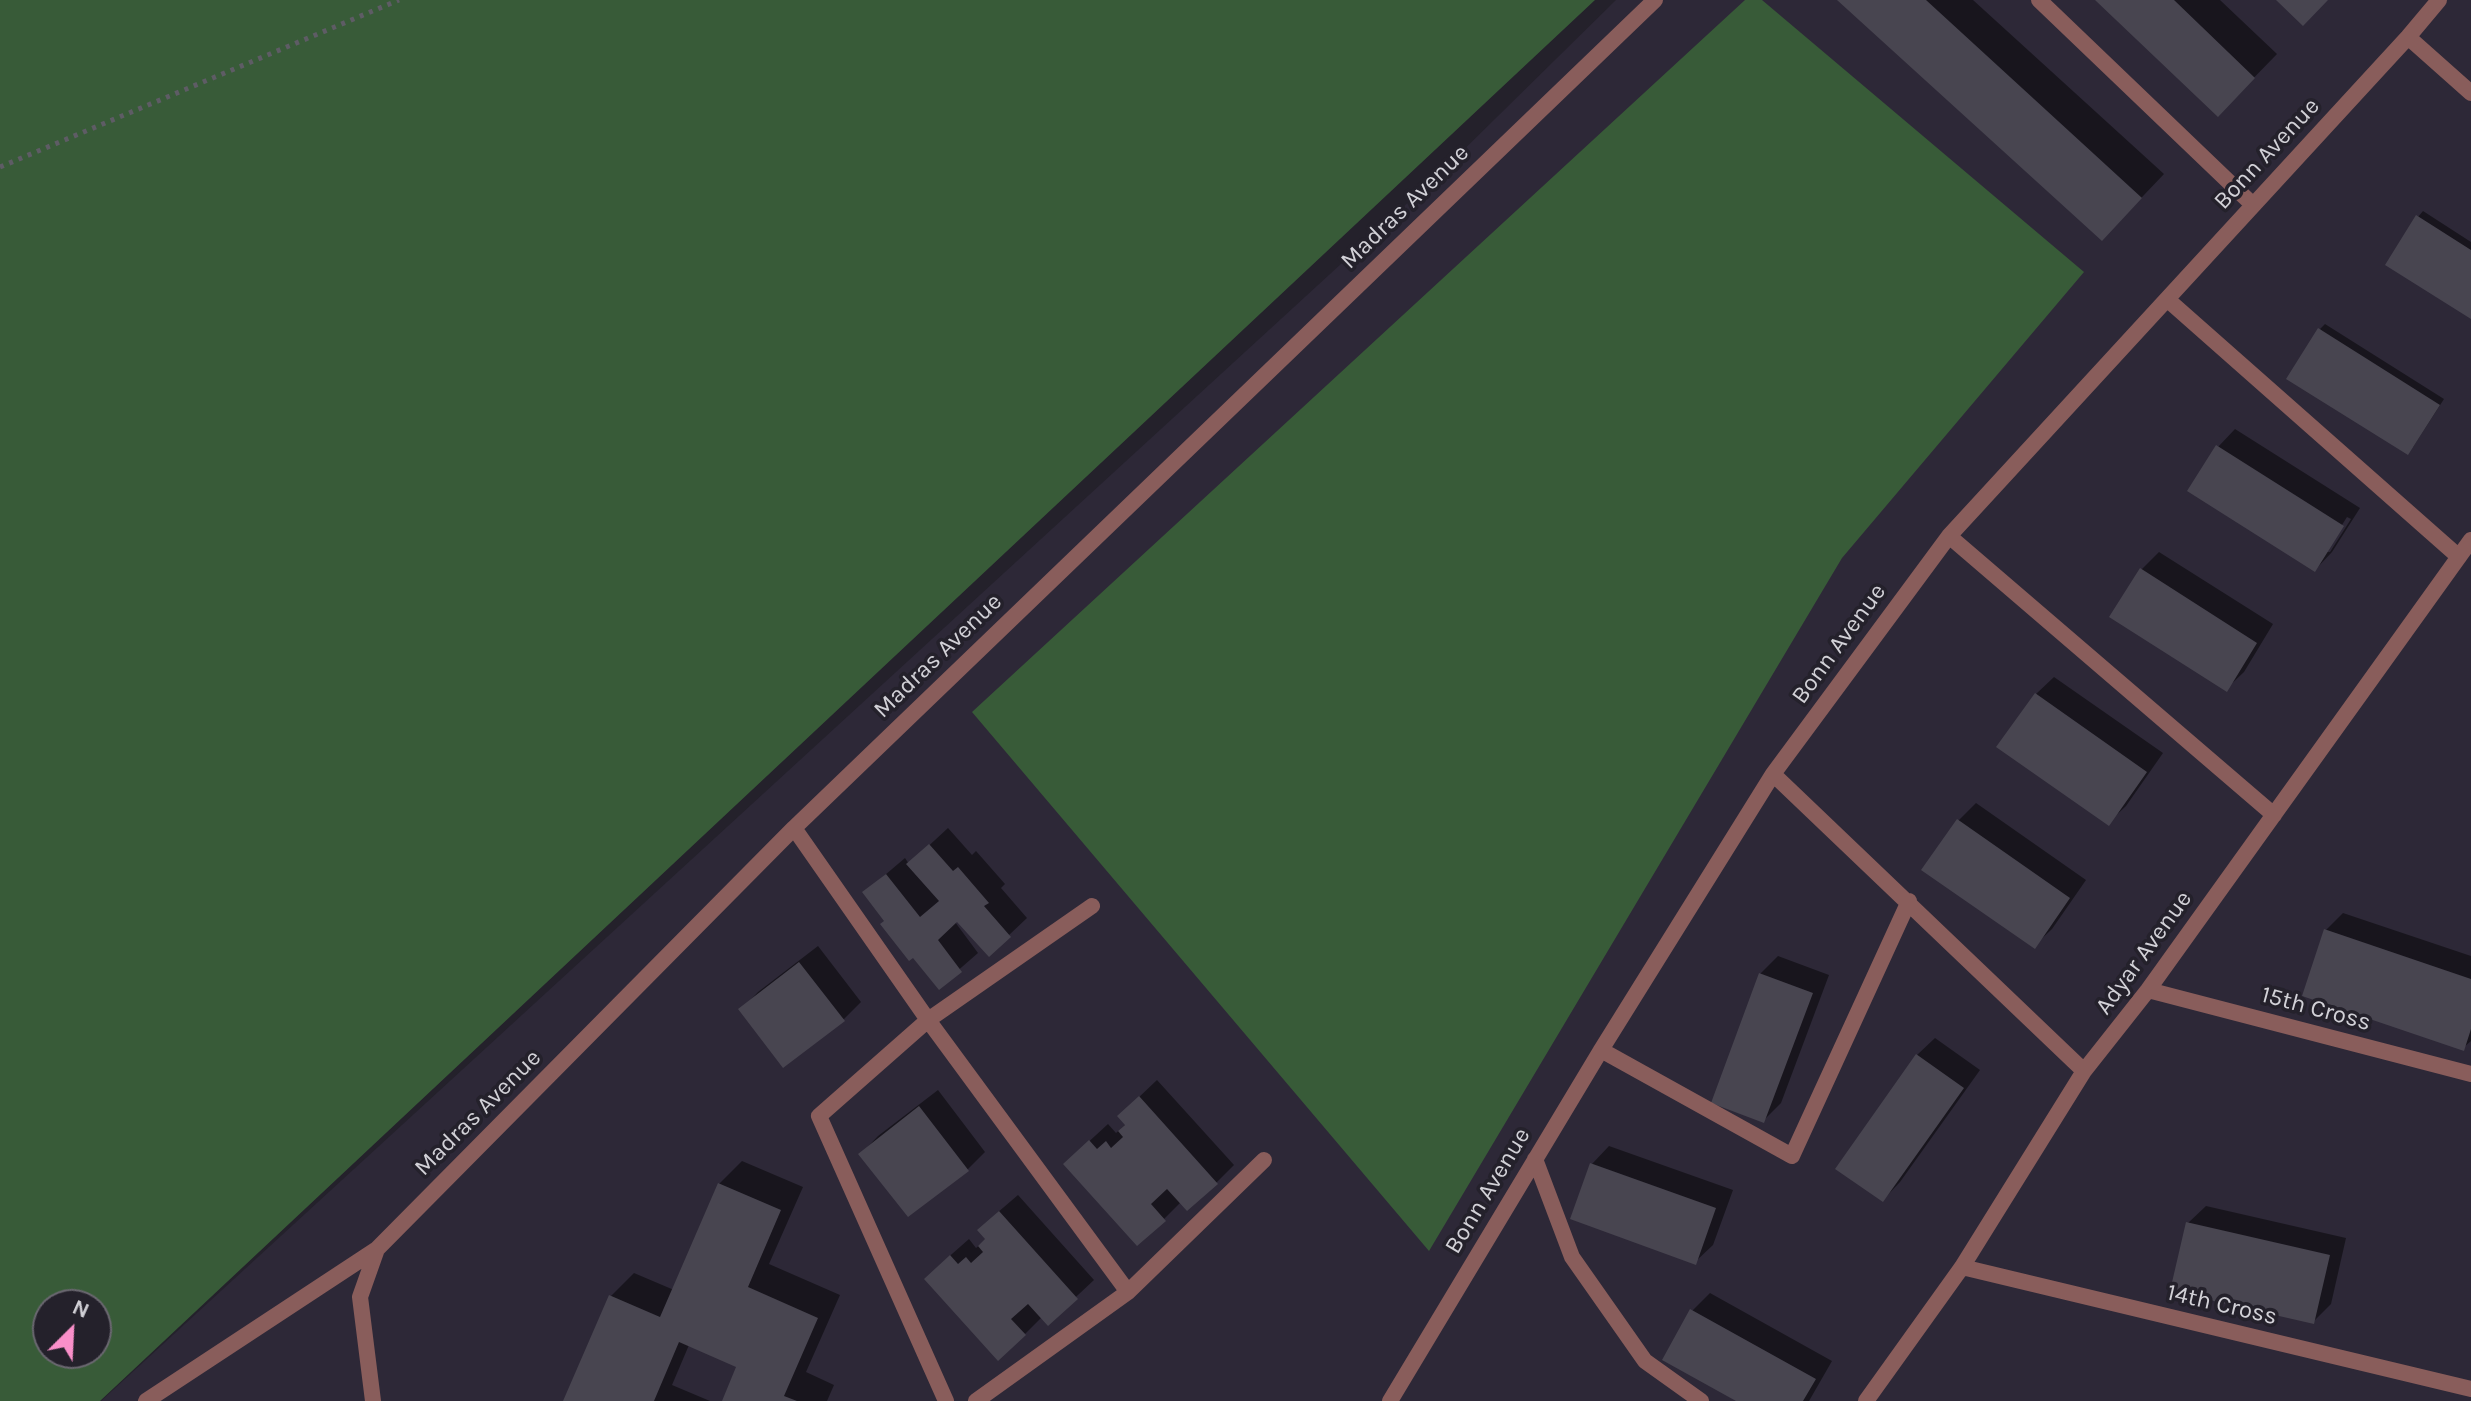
<!DOCTYPE html>
<html>
<head>
<meta charset="utf-8">
<style>
  body { margin:0 }
  #map { position:relative; width:2471px; height:1401px; overflow:hidden; background:#24212b; font-family:Karla,sans-serif }
  canvas { display:block }
  .north { position:absolute; left:32px; top:1289px; width:80px; height:80px; box-sizing:border-box; background:#24212b; border:2px solid #6a6770; border-radius:50%; rotate:24deg; font-size:22px; font-weight:700; line-height:32px; text-align:center; color:#d2d1d7 }
  .north::after { content:''; display:block; margin:auto; width:28px; height:36px; background:#f98fc9; clip-path:polygon(50% 0,100% 100%,50% 72%,0 100%) }
</style>
</head>
<body>
<div id="map">
<canvas width="2471" height="1401"></canvas>
<div class="north">N</div>
</div>
<script>
const c = document.querySelector('canvas').getContext('2d');
c.lineJoin = 'round';
function fillPath(path, color) { c.fillStyle = color; c.fill(path, 'evenodd'); }
const toPath = rows => new Path2D(rows.map(r => 'M' + r).join(''));
function strokePath(path, color, width, dash) { c.strokeStyle = color; c.lineWidth = width; c.lineCap = dash ? 'butt' : 'round'; c.setLineDash(dash || []); c.stroke(path); }
function label(font, color, halo, rows, align = 'center') {
  c.font = font + ' Karla,sans-serif'; c.lineWidth = 7; c.setLineDash([]); c.textBaseline = 'middle'; c.strokeStyle = halo; c.fillStyle = color; for (const [text, x, y, turn = 0] of rows) {
    c.save(); c.translate(x, y); c.rotate((+turn || 0) * Math.PI / 180); c.textAlign = isNaN(turn) ? turn : align; if (halo) c.strokeText(text, 0, 0); c.fillText(text, 0, 0); c.restore();
  }
}
fillPath(toPath([
  [1616,0,2471,0,2471,1401,101,1401,1438,175]
]), '#2d2837');
fillPath(toPath([
  [0,0,1595,0,100,1401,0,1401],
  [96,1305,96,1353,48,1353,48,1305],
  [1745,0,1762,0,2084,272,1842,558,1429,1251,972,712]
]), '#385b38');
fillPath(toPath([
  [1840,0,1973,0,2164,174,2124,216],
  [2098,0,2220,0,2277,54,2241,91],
  [2423,211,2471,242,2471,317,2418,217],
  [2325,324,2444,399,2413,447,2320,329],
  [2235,429,2360,508,2332,552,2315,570,2218,447],
  [2347,517,2351,519,2330,552,2325,552],
  [2159,552,2273,624,2244,672,2226,689,2141,570],
  [2054,677,2163,753,2126,806,2108,823,2036,694],
  [1976,803,2086,880,2052,929,2034,946,1924,870,1959,820],
  [948,828,972,855,976,851,1005,884,1001,888,1027,918,989,954,958,919,955,922,978,953,939,987,865,892,905,858,909,864],
  [2343,913,2471,956,2471,1041,2463,1048,2326,930],
  [818,946,861,1002,844,1019,741,1010,758,992],
  [1778,956,1829,975,1781,1103,1763,1121,1760,974],
  [1935,1038,1980,1070,1900,1182,1883,1200,1917,1055],
  [1157,1080,1234,1165,1216,1183,1181,1202,1164,1219,1083,1147,1108,1124,1116,1133,1126,1124,1137,1099],
  [938,1090,985,1152,968,1169,908,1215,861,1154,878,1136],
  [1609,1146,1733,1190,1713,1245,1695,1262,1573,1218,1592,1164],
  [742,1161,803,1187,769,1264,840,1295,806,1372,834,1385,827,1401,724,1401,739,1366,689,1345,672,1385,710,1401,565,1401,611,1296,634,1273,674,1290,719,1184],
  [1018,1195,1094,1280,1048,1323,1042,1317,1025,1334,944,1261,969,1239,976,1248,987,1239,997,1213],
  [2206,1206,2346,1238,2331,1304,2313,1322,2188,1223],
  [1710,1293,1832,1361,1809,1401,1740,1401,1692,1311]
]), '#0007');
fillPath(toPath([
  [1837,0,1926,0,2142,198,2102,241],
  [2095,0,2174,0,2255,78,2218,117],
  [2276,0,2328,0,2303,26],
  [2416,215,2471,250,2471,319,2385,265],
  [2318,328,2440,405,2408,455,2286,379],
  [2216,445,2344,526,2315,572,2187,491],
  [2140,568,2257,643,2227,692,2109,617],
  [2035,693,2147,772,2109,826,1996,747],
  [1957,819,2070,898,2035,949,1921,870],
  [929,844,953,871,958,867,989,903,984,906,1011,937,989,957,957,922,938,940,962,972,939,990,913,958,909,961,880,924,884,921,862,892,886,874,920,917,939,901,906,864],
  [2324,929,2471,979,2471,1029,2464,1051,2302,996],
  [799,962,845,1021,783,1068,738,1009],
  [1759,973,1813,993,1764,1123,1711,1103],
  [1916,1054,1964,1088,1883,1202,1835,1169],
  [1139,1096,1218,1184,1187,1211,1167,1189,1151,1204,1166,1221,1137,1246,1063,1164,1089,1140,1097,1149,1106,1141,1111,1148,1123,1137,1118,1131,1125,1125,1117,1116],
  [919,1106,969,1171,908,1217,858,1154],
  [1590,1163,1716,1208,1696,1265,1570,1219],
  [718,1183,781,1210,748,1287,818,1318,784,1396,797,1401,722,1401,736,1367,679,1342,654,1401,563,1401,609,1295,660,1317],
  [999,1211,1078,1299,1048,1326,1028,1304,1011,1319,1026,1335,998,1361,924,1279,950,1255,958,1264,966,1257,971,1263,983,1252,978,1246,985,1239,977,1230],
  [2186,1222,2330,1255,2314,1324,2170,1291],
  [1690,1309,1816,1379,1803,1401,1736,1401,1662,1360]
]), '#484550');
strokePath(toPath([
  [0,167,399,0]
]), '#5e5c65', 5, [4, 6]);
strokePath(toPath([
  [2039,0,2252,204],
  [2408,37,2471,93],
  [2168,300,2459,557],
  [1949,536,2274,815],
  [1773,774,2084,1071],
  [794,828,928,1020,1128,1292],
  [2148,990,2471,1074],
  [1601,1050,1792,1156,1909,901],
  [1535,1159,1572,1257,1645,1361,1701,1401],
  [1962,1267,2471,1389],
  [146,1401,377,1249],
  [373,1401,360,1297,377,1249,794,828,1655,0],
  [946,1401,819,1116,928,1020,1092,906],
  [976,1401,1128,1292,1264,1160],
  [1390,1401,1601,1050,1773,774,1949,536,2408,37,2439,0],
  [1866,1401,1962,1267,2084,1071,2148,990,2471,540]
]), '#895d5b', 16);
label('24px', '#d2d1d7', '#24212b', [
  ["Bonn Avenue",2267,154,-47],
  ["Madras Avenue",1405,207,-44],
  ["Bonn Avenue",1839,644,-54],
  ["Madras Avenue",938,656,-44],
  ["Adyar Avenue",2144,953,-54],
  ["15th Cross",2316,1009,15],
  ["Madras Avenue",478,1113,-45],
  ["Bonn Avenue",1488,1191,-59],
  ["14th Cross",2222,1305,13]
]);
</script>
</body>
</html>
